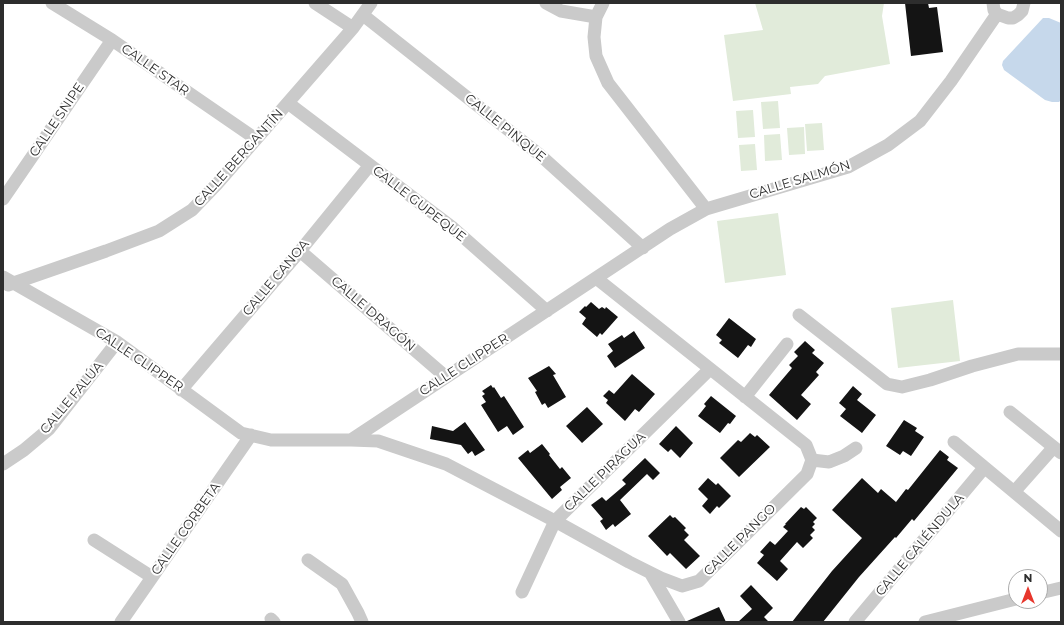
<!DOCTYPE html>
<html>
<head>
<meta charset="utf-8">
<style>
  body { margin:0 }
  #map { position:relative; width:1064px; height:625px; overflow:hidden; background:#fff; font-family:Montserrat,sans-serif }
  canvas { display:block }
  .frame { position:absolute; inset:0; border:4px solid #2d2d2d; pointer-events:none }
  .north { position:absolute; left:1008px; top:569px; width:40px; height:40px; box-sizing:border-box; background:#fff; border:1px solid #ababab; border-radius:50%; rotate:0deg; font-size:11px; font-weight:700; line-height:16px; text-align:center; color:#2d2d2d }
  .north::after { content:''; display:block; margin:auto; width:14px; height:18px; background:#e7362c; clip-path:polygon(50% 0,100% 100%,50% 72%,0 100%) }
</style>
</head>
<body>
<div id="map">
<canvas width="1064" height="625"></canvas>
<div class="frame"></div>
<div class="north">N</div>
</div>
<script>
const c = document.querySelector('canvas').getContext('2d');
c.lineJoin = 'round';
function fillPath(path, color) { c.fillStyle = color; c.fill(path, 'evenodd'); }
const toPath = rows => new Path2D(rows.map(r => 'M' + r).join(''));
function strokePath(path, color, width, dash) { c.strokeStyle = color; c.lineWidth = width; c.lineCap = dash ? 'butt' : 'round'; c.setLineDash(dash || []); c.stroke(path); }
function label(font, color, halo, rows, align = 'center') {
  c.font = font + ' Montserrat,sans-serif'; c.lineWidth = 4; c.setLineDash([]); c.textBaseline = 'middle'; c.strokeStyle = halo; c.fillStyle = color; for (const [text, x, y, turn = 0] of rows) {
    c.save(); c.translate(x, y); c.rotate((+turn || 0) * Math.PI / 180); c.textAlign = isNaN(turn) ? turn : align; if (halo) c.strokeText(text, 0, 0); c.fillText(text, 0, 0); c.restore();
  }
}
fillPath(toPath([
  [755,3,884,3,882,16,890,64,825,76,818,84,790,87,791,94,733,101,724,35,763,30],
  [778,101,780,128,763,129,761,102],
  [753,110,755,137,738,138,736,111],
  [822,123,824,150,807,151,805,124],
  [804,127,805,154,789,155,787,128],
  [780,134,782,160,765,161,764,135],
  [755,144,757,170,741,171,739,145],
  [778,213,786,275,725,283,717,221],
  [953,300,960,361,898,368,891,308]
]), '#e1ebda');
fillPath(toPath([
  [1043,18,1049,18,1061,23,1061,100,1059,102,1052,102,1045,100,1004,70,1002,65,1003,61]
]), '#c6d8eb');
fillPath(toPath([
  [905,3,928,3,929,8,937,7,943,52,911,56],
  [591,302,599,309,602,307,605,309,606,307,618,317,602,335,600,333,597,337,582,324,586,318,579,312,585,306,586,307],
  [729,318,756,339,751,347,748,345,738,358,719,343,722,340,716,335],
  [634,331,645,348,615,368,607,356,613,351,608,344,622,335,624,338],
  [805,341,815,350,812,353,824,363,816,372,819,375,801,395,811,404,797,420,769,395,792,368,789,365,798,356,794,352],
  [549,366,556,374,553,375,566,397,548,408,545,403,542,405,535,392,537,391,528,378],
  [632,374,655,394,639,412,635,409,625,421,606,403,608,400,603,396,609,390,614,394],
  [491,385,493,388,494,387,501,398,504,396,524,427,513,435,507,426,498,432,481,405,486,402,482,396,485,394,482,391],
  [853,386,862,394,857,400,876,415,862,433,840,416,846,409,839,403],
  [711,396,736,416,730,424,728,423,720,433,698,416,706,406,704,404],
  [587,407,603,424,582,443,566,426],
  [904,420,917,428,915,431,924,437,911,456,903,451,900,455,886,446],
  [465,422,485,450,475,456,472,451,468,454,461,445,430,439,432,426,453,431],
  [676,426,693,443,680,458,671,449,668,452,659,444],
  [750,433,755,437,757,435,770,447,739,477,720,458,738,440,741,442],
  [542,444,550,454,549,455,560,469,562,467,571,478,560,487,562,490,552,499,518,458,528,450,530,453],
  [940,450,949,457,947,460,958,468,914,521,912,519,896,538,895,537,859,577,823,622,792,622,832,571,862,538,832,510,862,478,878,493,881,489,896,502,906,489,908,490],
  [645,458,660,473,653,480,647,474,620,500,631,514,615,527,613,524,606,530,600,521,603,519,591,505,602,497,606,501,626,484,622,480],
  [708,478,716,485,718,483,731,496,719,508,717,506,710,514,702,506,708,499,698,489],
  [801,507,804,509,806,507,817,518,813,522,815,524,812,527,815,530,810,535,813,538,803,548,797,542,780,561,788,569,777,581,757,563,764,555,760,552,770,541,775,545,788,531,783,527,786,524,785,524],
  [670,515,673,518,675,517,686,528,684,530,689,535,684,540,700,556,686,569,670,553,667,556,648,536],
  [751,585,773,608,764,617,769,622,738,622,752,609,740,596],
  [719,607,726,622,687,622,687,621]
]), '#141414');
strokePath(toPath([
  [52,3,112,40,256,139],
  [315,3,353,28],
  [546,3,561,11,596,17],
  [603,3,596,17,594,37,596,56,608,83,706,209],
  [993,3,994,10,997,14,1008,18,1013,18,1018,15,1022,11,1024,3],
  [363,15,540,155,643,248],
  [288,103,453,228,547,311],
  [3,199,112,40],
  [300,251,446,377],
  [3,277,117,342,241,433,271,440,351,440,378,441,446,464,555,521,629,562,661,578,682,586,699,581,807,474,812,460,806,445,596,278],
  [8,285,106,251,159,231,192,210,217,184,353,28,371,3],
  [799,315,887,384,902,387,930,380,972,366,1018,354,1061,354],
  [181,390,300,251,370,165],
  [745,397,787,344],
  [1010,412,1061,453],
  [351,440,670,229,706,209,848,167,888,145,920,121,951,81,997,14],
  [954,442,1061,531],
  [812,460,829,462,844,456,856,448],
  [3,464,24,450,49,429,117,342],
  [1014,492,1053,448],
  [94,540,152,577],
  [308,560,342,584,358,613,362,622],
  [651,574,679,622],
  [522,592,555,521,710,369],
  [1040,593,1061,588],
  [271,619,274,622],
  [121,622,251,435],
  [855,622,984,468],
  [925,622,1016,599]
]), '#cacaca', 13);
label('13px', '#2d2d2d', '#fff', [
  ["CALLE STAR",155,70,35],
  ["CALLE SNIPE",57,120,-56],
  ["CALLE PINQUE",505,128,39],
  ["CALLE BERGANTÍN",239,158,-48],
  ["CALLE SALMÓN",800,180,-17],
  ["CALLE GUPEQUE",419,204,38],
  ["CALLE CANOA",276,278,-50],
  ["CALLE DRAGÓN",373,314,41],
  ["CALLE CLIPPER",139,360,34],
  ["CALLE CLIPPER",464,365,-33],
  ["CALLE FALÚA",72,398,-50],
  ["CALLE PIRAGUA",605,472,-44],
  ["CALLE CORBETA",186,529,-55],
  ["CALLE PANGO",740,540,-45],
  ["CALLE CALÉNDULA",920,545,-50]
]);
</script>
</body>
</html>
